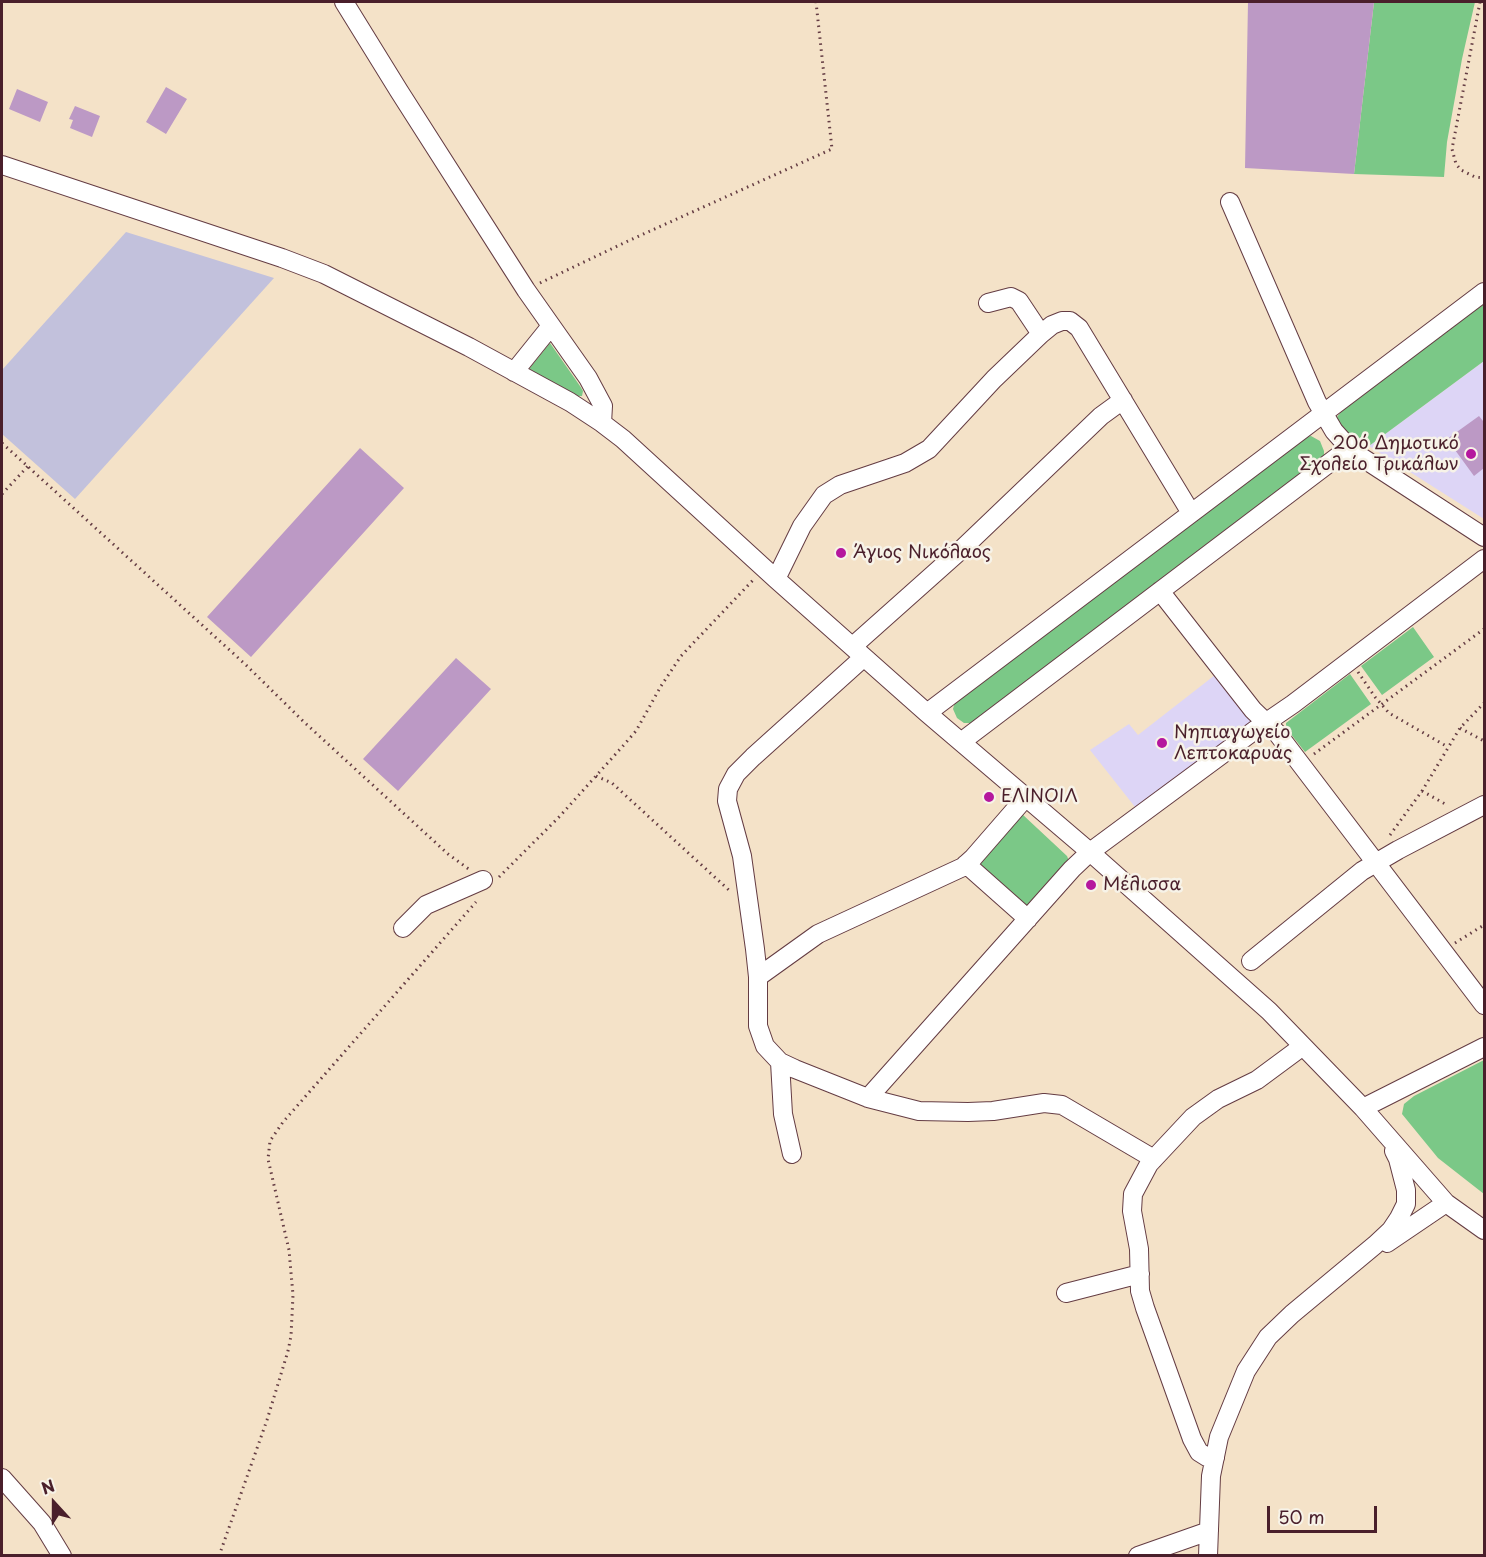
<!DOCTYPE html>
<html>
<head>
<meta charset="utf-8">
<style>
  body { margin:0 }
  #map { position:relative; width:1486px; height:1557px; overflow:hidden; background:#f4e2c8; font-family:"Playpen Sans",sans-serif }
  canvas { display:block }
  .frame { position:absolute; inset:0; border:3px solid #4a1f2b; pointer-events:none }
  .north { position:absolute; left:24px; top:1473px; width:60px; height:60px; -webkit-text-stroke:4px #f7f3e8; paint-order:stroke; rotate:339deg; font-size:16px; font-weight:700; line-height:24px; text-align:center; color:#4a1f2b }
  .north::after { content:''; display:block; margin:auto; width:21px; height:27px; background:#4a1f2b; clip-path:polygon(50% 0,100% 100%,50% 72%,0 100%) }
  .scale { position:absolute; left:1267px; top:1506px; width:110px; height:27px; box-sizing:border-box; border:3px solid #4a1f2b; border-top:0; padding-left:8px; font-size:18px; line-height:21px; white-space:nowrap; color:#4a1f2b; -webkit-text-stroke:4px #f7f3e8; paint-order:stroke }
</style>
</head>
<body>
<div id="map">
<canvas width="1486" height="1557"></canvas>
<div class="frame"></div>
<div class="north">N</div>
<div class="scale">50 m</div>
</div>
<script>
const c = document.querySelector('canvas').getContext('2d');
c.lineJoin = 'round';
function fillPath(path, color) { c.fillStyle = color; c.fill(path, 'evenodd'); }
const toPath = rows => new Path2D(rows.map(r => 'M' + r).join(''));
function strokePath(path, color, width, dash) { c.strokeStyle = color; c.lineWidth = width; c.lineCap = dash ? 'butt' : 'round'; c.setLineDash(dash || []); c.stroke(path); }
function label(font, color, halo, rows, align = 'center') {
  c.font = font + ' "Playpen Sans",sans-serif'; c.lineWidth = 5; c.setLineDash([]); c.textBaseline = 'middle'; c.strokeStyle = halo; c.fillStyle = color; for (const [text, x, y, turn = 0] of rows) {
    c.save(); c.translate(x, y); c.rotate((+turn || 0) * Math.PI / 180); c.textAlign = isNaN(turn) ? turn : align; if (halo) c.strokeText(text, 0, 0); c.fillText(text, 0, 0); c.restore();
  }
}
fillPath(toPath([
  [1484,361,1484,519,1369,446],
  [1215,675,1252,721,1135,807,1090,750,1129,724,1138,735]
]), '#ddd5f6');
fillPath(toPath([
  [126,232,274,278,75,499,2,434,2,370]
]), '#c2c1dc');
fillPath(toPath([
  [1374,2,1475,2,1462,59,1447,142,1444,177,1354,174],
  [1484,303,1484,361,1369,446,1332,423,1341,412],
  [550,343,580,386,583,391,582,396,576,396,529,369],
  [1311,436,1320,441,1324,451,1324,456,974,723,964,723,957,718,953,709,955,702,1306,437],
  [1413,627,1434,657,1382,695,1361,666],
  [1350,674,1371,704,1305,752,1286,728,1286,723],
  [1022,814,1067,856,1069,861,1027,906,978,865],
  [1484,1060,1484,1194,1438,1158,1402,1114,1404,1104,1414,1096]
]), '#7bc887');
fillPath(toPath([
  [1248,2,1374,2,1354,174,1245,168],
  [166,87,187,99,166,134,146,122],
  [17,89,48,102,40,122,9,109],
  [75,106,100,116,92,137,70,128,73,120,69,119],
  [1479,416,1483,421,1484,420,1484,468,1474,476,1447,439],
  [360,448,404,488,251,657,207,617],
  [456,658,491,689,398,791,363,759]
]), '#bc99c5');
const minor = toPath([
  [344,2,399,91,526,290,588,378,603,406,602,423],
  [2,165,282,258,324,274,469,347,570,402,602,423,623,439,776,579,927,713,1090,852,1234,980,1269,1011,1363,1108,1446,1203,1484,1230],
  [1230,202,1317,402,1334,431,1352,451,1484,537],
  [988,303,1011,297,1019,301,1041,334],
  [514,372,551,326],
  [776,579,802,526,824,495,840,485,905,463,929,449,994,379,1041,334,1052,325,1062,321,1070,321,1079,328,1191,513],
  [1160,591,1253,710,1277,733,1484,1005],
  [853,646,963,548,1101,416,1123,400],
  [864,657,753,757,736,774,728,789,727,801,742,856,755,949,758,977,758,1026,765,1046,780,1062,795,1069,868,1098,919,1111,968,1112,993,1111,1044,1103,1062,1105,1154,1159],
  [927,713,1484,292],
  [961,742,1349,448],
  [966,864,1028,919],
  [403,928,426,905,483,880],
  [1251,961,1362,871,1398,850,1484,805],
  [758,977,818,934,963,867,973,858,1026,797],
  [780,1062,783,1114,792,1154],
  [868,1098,1072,869,1090,852,1255,730,1293,704,1484,559],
  [1363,1108,1484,1047],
  [1387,1243,1446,1203],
  [1066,1293,1140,1274],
  [1215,1458,1207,1457,1199,1452,1192,1439,1145,1308,1140,1291,1139,1249,1132,1211,1133,1194,1149,1164,1193,1117,1218,1099,1257,1080,1303,1046],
  [2,1478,42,1523,62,1556],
  [1138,1556,1209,1531],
  [1208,1556,1211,1476,1219,1437,1246,1371,1268,1337,1292,1314,1375,1245,1391,1230,1399,1218,1406,1204,1406,1190,1398,1159,1394,1151]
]);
strokePath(minor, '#643c43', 20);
strokePath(toPath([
  [1480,2,1452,149,1456,164,1461,170,1475,177,1484,178],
  [540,283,628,241,832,149,816,2],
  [2,443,246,665,304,722,448,854,470,870],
  [2,494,28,466],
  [1358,672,1375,697,1389,713,1448,747],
  [1460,728,1484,741],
  [1314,754,1484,629],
  [596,776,612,783,731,892],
  [1422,791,1447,805],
  [1390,835,1422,791,1460,728,1484,703],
  [499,877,560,816,622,747,636,731,661,686,681,656,755,578],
  [1455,943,1484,925],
  [219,1556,267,1420,288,1351,291,1336,293,1295,289,1250,268,1159,270,1141,283,1122,476,902]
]), '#643c43', 3, [1.5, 4.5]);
strokePath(minor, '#fff', 18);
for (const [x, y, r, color] of [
  [1471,454,6,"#b5179e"],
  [841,553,6,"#b5179e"],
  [1162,743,6,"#b5179e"],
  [989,797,6,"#b5179e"],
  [1091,885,6,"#b5179e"]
]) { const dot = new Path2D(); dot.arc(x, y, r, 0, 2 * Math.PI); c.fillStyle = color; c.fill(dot); strokePath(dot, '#f7f3e8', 2); }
label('18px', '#4a1f2b', '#f7f3e8', [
  ["20ό Δημοτικό",1459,444,"right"],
  ["Σχολείο Τρικάλων",1459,465,"right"],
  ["Άγιος Νικόλαος",853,553],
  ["Νηπιαγωγείο",1174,733],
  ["Λεπτοκαρυάς",1174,754],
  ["ΕΛΙΝΟΙΛ",1001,797],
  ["Μέλισσα",1103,885]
], 'left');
</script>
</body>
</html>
